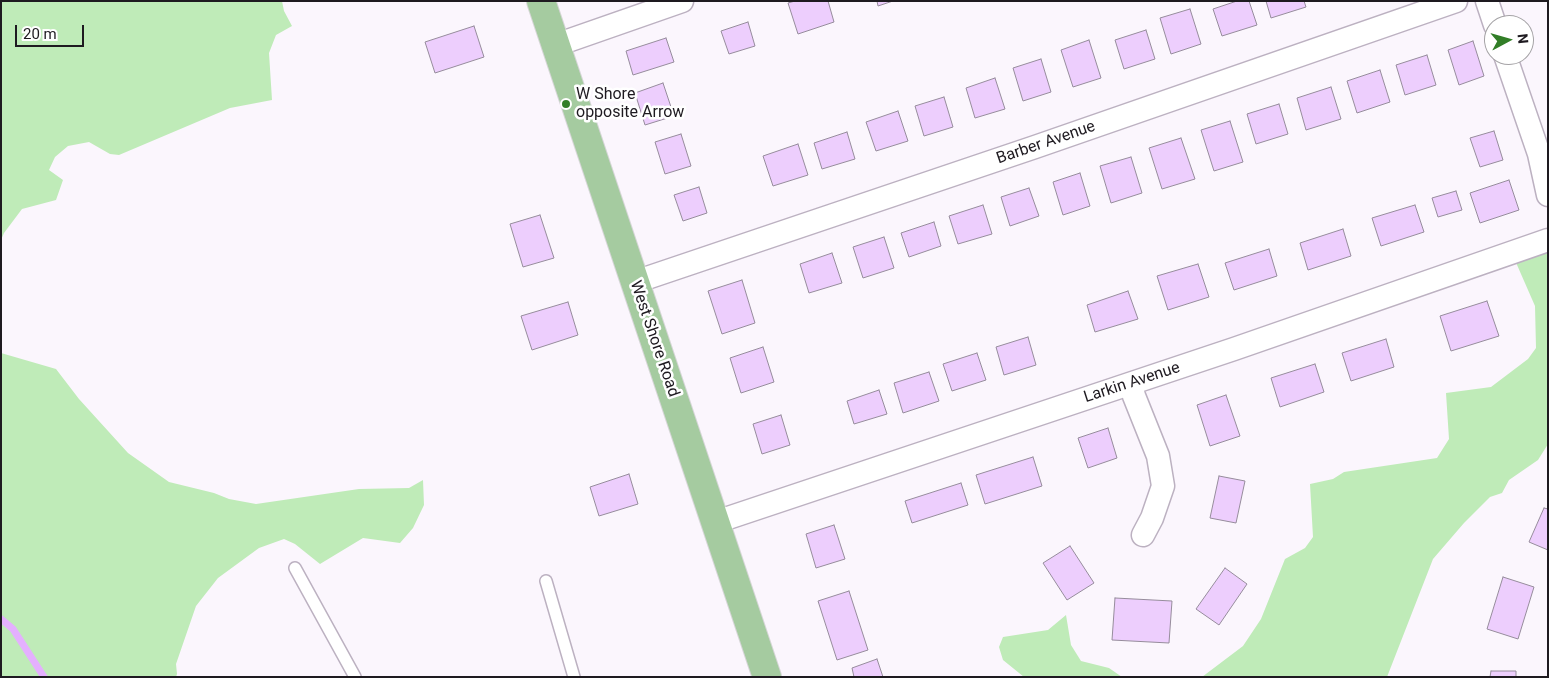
<!DOCTYPE html>
<html>
<head>
<meta charset="utf-8">
<style>
  body { margin:0 }
  #map { position:relative; width:1549px; height:678px; overflow:hidden; background:#fbf6fd; font-family:Roboto,sans-serif }
  canvas { display:block }
  .frame { position:absolute; inset:0; border:2px solid #1e1a20; pointer-events:none }
  .north { position:absolute; left:1484px; top:15px; width:50px; height:50px; box-sizing:border-box; background:#fff; border:1px solid #a5a3a6; border-radius:50%; rotate:84deg; font-size:14px; font-weight:700; line-height:20px; text-align:center; color:#1e1a20 }
  .north::after { content:''; display:block; margin:auto; width:18px; height:22px; background:#327e27; clip-path:polygon(50% 0,100% 100%,50% 72%,0 100%) }
  .scale { position:absolute; left:15px; top:25px; width:69px; height:22px; box-sizing:border-box; border:2px solid #1e1a20; border-top:0; padding-left:6px; font-size:15px; line-height:18px; white-space:nowrap; color:#1e1a20; -webkit-text-stroke:4px #fff; paint-order:stroke }
</style>
</head>
<body>
<div id="map">
<canvas width="1549" height="678"></canvas>
<div class="frame"></div>
<div class="north">N</div>
<div class="scale">20 m</div>
</div>
<script>
const c = document.querySelector('canvas').getContext('2d');
c.lineJoin = 'round';
function fillPath(path, color) { c.fillStyle = color; c.fill(path, 'evenodd'); }
const toPath = rows => new Path2D(rows.map(r => 'M' + r).join(''));
function strokePath(path, color, width, dash) { c.strokeStyle = color; c.lineWidth = width; c.lineCap = dash ? 'butt' : 'round'; c.setLineDash(dash || []); c.stroke(path); }
function label(font, color, halo, rows, align = 'center') {
  c.font = font + ' Roboto,sans-serif'; c.lineWidth = 5; c.setLineDash([]); c.textBaseline = 'middle'; c.strokeStyle = halo; c.fillStyle = color; for (const [text, x, y, turn = 0] of rows) {
    c.save(); c.translate(x, y); c.rotate((+turn || 0) * Math.PI / 180); c.textAlign = isNaN(turn) ? turn : align; if (halo) c.strokeText(text, 0, 0); c.fillText(text, 0, 0); c.restore();
  }
}
fillPath(toPath([
  [1,1,282,1,284,11,292,26,276,35,269,53,272,100,230,108,119,155,110,154,89,142,68,146,55,157,49,170,63,180,56,200,22,209,4,233,1,240],
  [1548,241,1548,444,1538,460,1509,480,1502,493,1490,497,1464,523,1433,559,1387,677,1202,677,1243,646,1261,619,1285,559,1305,548,1313,537,1310,484,1333,479,1344,472,1437,458,1449,439,1446,393,1491,387,1528,359,1536,348,1535,306,1514,258],
  [1,353,56,369,79,399,128,453,169,482,214,493,229,499,256,504,359,489,409,488,423,480,424,505,413,528,400,543,363,538,320,564,295,544,284,539,259,548,218,578,196,606,176,664,177,674,176,677,1,677],
  [1066,615,1071,645,1081,661,1109,668,1122,677,1024,677,1003,660,999,647,1003,637,1048,630]
]), '#bfebb8');
strokePath(toPath([
  [1,619,13,629,44,677]
]), '#e4b0fe', 7);
const building = toPath([
  [795,1,828,1,834,22,798,34,788,3,795,1],
  [877,1,893,1,878,6,877,1],
  [1237,1,1249,1,1257,25,1222,36,1213,9,1237,1],
  [1266,1,1304,1,1306,7,1271,18,1266,1],
  [1190,9,1201,44,1171,54,1160,18,1190,9],
  [748,22,755,46,729,54,721,31,748,22],
  [474,26,484,57,435,73,425,42,474,26],
  [1146,30,1155,59,1124,69,1115,40,1146,30],
  [666,38,674,62,633,75,626,51,666,38],
  [1089,40,1101,78,1073,87,1061,50,1089,40],
  [1473,41,1484,76,1459,85,1448,50,1473,41],
  [1427,55,1436,85,1405,95,1396,65,1427,55],
  [1041,59,1051,92,1023,101,1013,68,1041,59],
  [1380,70,1390,102,1357,113,1347,81,1380,70],
  [995,78,1005,109,975,118,966,88,995,78],
  [663,83,674,116,645,125,635,93,663,83],
  [1331,87,1341,119,1306,130,1297,98,1331,87],
  [944,97,953,127,924,136,915,106,944,97],
  [1279,104,1288,134,1256,144,1247,114,1279,104],
  [898,111,908,141,876,151,866,122,898,111],
  [1230,121,1243,162,1214,171,1201,130,1230,121],
  [1494,131,1503,160,1480,167,1470,138,1494,131],
  [847,132,855,159,822,169,814,143,847,132],
  [681,134,691,166,665,174,655,142,681,134],
  [1181,138,1195,179,1162,189,1149,148,1181,138],
  [798,144,808,175,773,186,763,156,798,144],
  [1131,157,1142,193,1111,203,1100,166,1131,157],
  [1080,173,1090,206,1063,215,1053,182,1080,173],
  [1509,180,1519,210,1480,223,1470,193,1509,180],
  [699,187,707,213,683,221,674,195,699,187],
  [1029,188,1039,216,1010,226,1001,197,1029,188],
  [1456,191,1462,210,1438,217,1432,198,1456,191],
  [983,205,992,234,958,244,949,216,983,205],
  [1415,205,1424,232,1381,246,1372,218,1415,205],
  [540,215,554,258,523,267,510,224,540,215],
  [934,222,941,246,909,257,901,233,934,222],
  [1343,229,1351,256,1308,270,1300,243,1343,229],
  [884,237,894,268,863,278,853,247,884,237],
  [1269,249,1277,276,1234,290,1225,263,1269,249],
  [832,253,842,283,809,293,800,264,832,253],
  [1198,264,1209,297,1168,310,1157,276,1198,264],
  [742,280,755,323,722,334,708,291,742,280],
  [1128,291,1138,319,1095,332,1087,305,1128,291],
  [1487,301,1499,336,1451,351,1440,316,1487,301],
  [568,302,578,335,532,350,521,316,568,302],
  [1028,337,1036,365,1004,375,996,347,1028,337],
  [1386,339,1394,367,1351,381,1342,353,1386,339],
  [763,347,774,382,741,393,730,358,763,347],
  [977,353,986,380,952,391,943,364,977,353],
  [1315,364,1324,392,1280,407,1271,378,1315,364],
  [929,372,939,401,903,413,894,383,929,372],
  [879,390,887,414,854,424,847,401,879,390],
  [1226,395,1240,436,1210,446,1197,405,1226,395],
  [781,415,790,445,762,454,753,424,781,415],
  [1108,428,1117,458,1088,468,1078,438,1108,428],
  [1033,457,1042,486,985,504,976,475,1033,457],
  [629,474,638,504,599,516,590,487,629,474],
  [1219,476,1245,481,1236,523,1210,518,1219,476],
  [961,483,968,505,912,523,905,501,961,483],
  [1544,508,1548,509,1548,550,1529,542,1544,508],
  [834,525,845,559,816,568,806,534,834,525],
  [1070,546,1094,583,1067,600,1043,563,1070,546],
  [1225,568,1247,584,1219,625,1196,609,1225,568],
  [1503,577,1534,587,1518,639,1487,629,1503,577],
  [849,591,868,650,837,660,818,601,849,591],
  [1115,598,1172,601,1169,643,1112,640,1115,598],
  [877,659,883,677,854,677,852,668,877,659],
  [1491,671,1516,671,1516,677,1490,677,1491,671]
]);
fillPath(building, '#edcefd');
strokePath(building, '#968c9c', 1);
const lane = toPath([
  [295,568,355,677],
  [546,581,574,677]
]);
const street = toPath([
  [1487,1,1495,25],
  [556,45,682,1],
  [1505,55,1539,154,1548,195],
  [635,282,1035,147,1456,1],
  [1131,384,1134,396,1158,456,1163,486,1152,518,1143,535],
  [716,522,1234,349,1548,240]
]);
const primary = toPath([
  [541,1,767,677]
]);
strokePath(lane, '#bcb1c1', 14);
strokePath(street, '#bcb1c1', 25);
strokePath(primary, '#d6d6d7', 30);
strokePath(lane, '#fff', 11);
strokePath(street, '#fff', 22);
strokePath(primary, '#a5cba0', 28);
for (const [x, y, r, color] of [
  [566,104,5,"#327e27"]
]) { const dot = new Path2D(); dot.arc(x, y, r, 0, 2 * Math.PI); c.fillStyle = color; c.fill(dot); strokePath(dot, '#fff', 2); }
label('16px', '#1e1a20', '#fff', [
  ["W Shore",576,95],
  ["opposite Arrow",576,113]
], 'left');
label('16px', '#1e1a20', '#fff', [
  ["Barber Avenue",1046,143,-19],
  ["West Shore Road",654,339,71],
  ["Larkin Avenue",1132,383,-18]
]);
</script>
</body>
</html>
